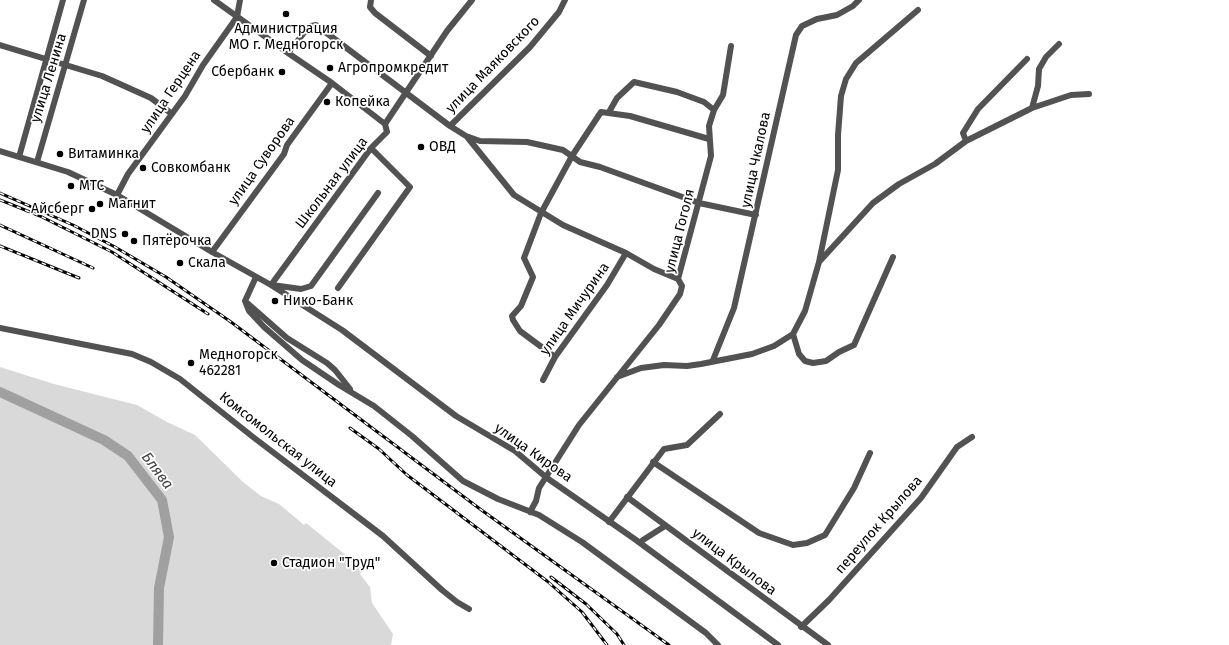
<!DOCTYPE html>
<html>
<head>
<meta charset="utf-8">
<style>
  body { margin:0 }
  canvas { display:block; background:#fff }
</style>
</head>
<body>
<canvas width="1229" height="645"></canvas>
<script>
const c = document.querySelector('canvas').getContext('2d');
c.lineJoin = 'round';
function fillPath(path, color) { c.fillStyle = color; c.fill(path, 'evenodd'); }
const toPath = rows => new Path2D(rows.map(r => 'M' + r).join(''));
function strokePath(path, color, width, dash) { c.strokeStyle = color; c.lineWidth = width; c.lineCap = dash ? 'butt' : 'round'; c.setLineDash(dash || []); c.stroke(path); }
function label(font, color, halo, rows, align = 'center') {
  c.font = font + ' "Fira Sans",sans-serif'; c.lineWidth = 3.5; c.setLineDash([]); c.textBaseline = 'middle'; c.strokeStyle = halo; c.fillStyle = color; for (const [text, x, y, turn = 0] of rows) {
    c.save(); c.translate(x, y); c.rotate((+turn || 0) * Math.PI / 180); c.textAlign = isNaN(turn) ? turn : align; if (halo) c.strokeText(text, 0, 0); c.fillText(text, 0, 0); c.restore();
  }
}
fillPath(toPath([
  [0,367,54,384,137,405,167,422,195,435,243,482,261,496,279,504,304,525,306,523,363,569,360,574,370,587,372,603,393,634,391,645,0,645]
]), '#d9d9d9');
strokePath(toPath([
  [0,392,104,440,128,456,162,500,169,537,159,588,158,645]
]), '#a0a0a0', 10);
strokePath(toPath([
  [214,0,288,53,332,83,385,124],
  [371,0,370,7,375,13,431,56],
  [0,45,102,76,151,98,172,114],
  [288,53,307,29,311,26,316,25,450,126,466,136,480,141,527,142,563,150,580,162,600,167,699,203,756,215],
  [1032,108,1038,86,1039,69,1046,57,1059,44],
  [609,112,617,98,634,82,677,92,704,102,714,110],
  [450,126,530,47,559,12,565,0],
  [468,138,514,195,563,225,626,253,654,269,678,279],
  [966,141,963,133,978,109,1027,59],
  [0,151,68,172,117,195,212,252,271,285,342,330,456,416,515,451,547,478,636,540,778,645],
  [19,157,63,0],
  [37,162,84,0],
  [117,195,128,174,185,96,203,65,237,17,240,0],
  [212,252,284,154,287,145,332,83],
  [819,262,838,170,838,135,841,96,846,79,856,63,918,10],
  [256,277,245,301,249,311,264,327,302,360,339,385,374,406,412,436,463,481,498,499,539,515,582,542,706,633,718,645],
  [271,285,371,148,387,132,385,124,447,31,472,0],
  [272,285,301,289,311,286,378,193],
  [338,288,410,187,371,148],
  [246,302,287,338,327,363,335,370,350,389],
  [0,328,132,354,151,362,180,379,253,437,383,536,442,590,457,602,469,609],
  [793,334,799,354,805,361,813,363,826,361,839,352,854,345,893,257],
  [555,357,520,331,513,320,512,316,521,306,533,277,524,258,541,213,572,156,601,112,630,116,709,139],
  [713,360,734,308,796,35,802,26,817,19,837,15,853,6,859,0],
  [617,377,641,368,664,365,687,366,701,364,752,354,774,346,793,334,805,311,819,262,873,203,899,184,935,164,966,141,1032,108,1071,95,1089,94],
  [543,380,555,357,607,285,626,253],
  [653,462,759,533,793,545,807,543,825,535,854,488,870,453],
  [627,497,828,645],
  [530,512,536,501,539,488,579,425,659,325,680,294,682,286,678,279,711,156,709,126,714,110,723,95,731,46],
  [609,522,664,449,687,445,720,414],
  [643,540,665,526],
  [801,627,829,600,921,498,957,447,972,437]
]), '#525252', 6);
const rail = toPath([
  [0,193,73,225,115,247,166,277,231,322,480,509,669,645],
  [0,200,40,216,112,252,208,314],
  [0,225,93,268],
  [0,246,79,278],
  [350,428,379,449,407,475,547,581,582,612,607,645],
  [551,577,586,604,617,634,624,645]
]);
strokePath(rail, '#000', 3);
strokePath(rail, '#fff', 1.5, [4.5]);
for (const [x, y, r, color] of [
  [286,14,4,"#000"],
  [330,68,4,"#000"],
  [282,72,4,"#000"],
  [327,102,4,"#000"],
  [421,147,4,"#000"],
  [60,154,4,"#000"],
  [143,168,4,"#000"],
  [71,186,4,"#000"],
  [100,204,4,"#000"],
  [92,209,4,"#000"],
  [125,234,4,"#000"],
  [134,241,4,"#000"],
  [180,263,4,"#000"],
  [275,301,4,"#000"],
  [191,363,4,"#000"],
  [274,563,4,"#000"]
]) { const dot = new Path2D(); dot.arc(x, y, r, 0, 2 * Math.PI); c.fillStyle = color; c.fill(dot); strokePath(dot, '#fff', 1.5); }
label('14px', '#000', '#fff', [
  ["Администрация",286,29,"center"],
  ["МО г. Медногорск",286,45,"center"],
  ["Агропромкредит",338,68],
  ["Сбербанк",274,72,"right"],
  ["Копейка",335,102],
  ["ОВД",429,147],
  ["Витаминка",68,154],
  ["Совкомбанк",151,168],
  ["МТС",79,186],
  ["Магнит",108,204],
  ["Айсберг",84,209,"right"],
  ["DNS",117,234,"right"],
  ["Пятёрочка",142,241],
  ["Скала",188,263],
  ["Нико-Банк",283,301],
  ["Медногорск",199,355],
  ["462281",199,371],
  ["Стадион \"Труд\"",282,563]
], 'left');
label('14px', '#000', '#fff', [
  ["улица Маяковского",493,65,-46],
  ["улица Ленина",49,78,-73],
  ["улица Герцена",171,92,-56],
  ["улица Чкалова",756,160,-78],
  ["улица Суворова",262,161,-55],
  ["Школьная улица",332,183,-53],
  ["улица Гоголя",680,231,-76],
  ["улица Мичурина",575,309,-55],
  ["Комсомольская улица",278,440,38],
  ["улица Кирова",533,453,35],
  ["переулок Крылова",879,525,-49],
  ["улица Крылова",734,562,37]
]);
label('italic 15px', '#414141', '#fff', [
  ["Блява",157,471,53]
]);
</script>
</body>
</html>
